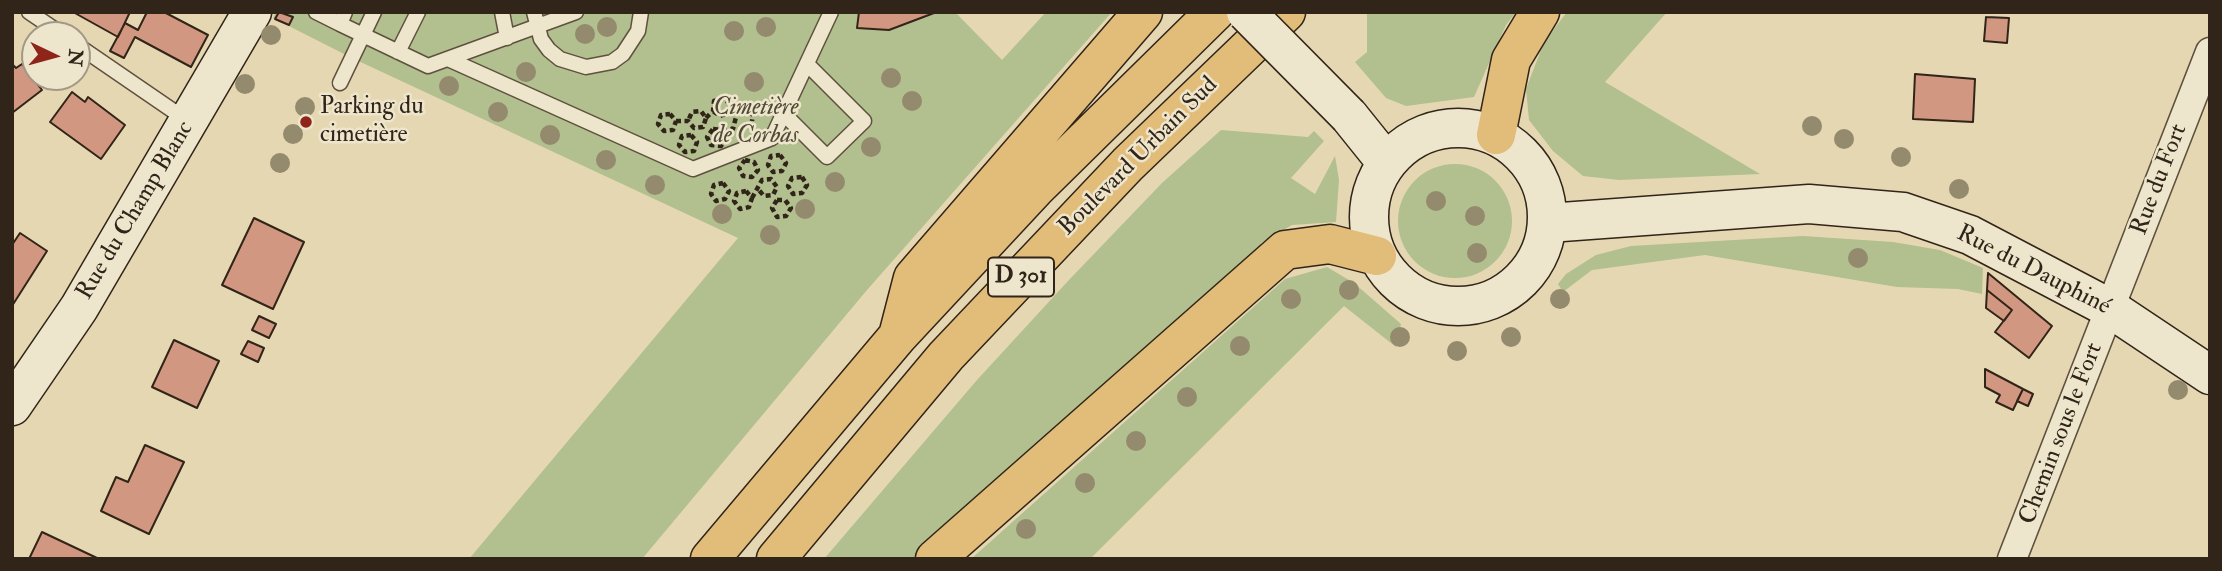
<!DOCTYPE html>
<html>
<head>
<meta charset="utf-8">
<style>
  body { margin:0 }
  #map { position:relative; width:2222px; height:571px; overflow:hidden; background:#e5d7b2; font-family:"IM FELL Double Pica",serif }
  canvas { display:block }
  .frame { position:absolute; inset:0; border:14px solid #312418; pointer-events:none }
  .north { position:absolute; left:21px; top:21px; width:70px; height:70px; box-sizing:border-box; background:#eee5cd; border:2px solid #a29885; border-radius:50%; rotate:95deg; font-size:19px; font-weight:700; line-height:28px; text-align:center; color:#312418 }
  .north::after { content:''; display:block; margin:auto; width:24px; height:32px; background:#8f2418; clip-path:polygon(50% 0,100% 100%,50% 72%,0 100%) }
</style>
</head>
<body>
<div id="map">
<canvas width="2222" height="571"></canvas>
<div class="frame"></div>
<div class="north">N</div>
</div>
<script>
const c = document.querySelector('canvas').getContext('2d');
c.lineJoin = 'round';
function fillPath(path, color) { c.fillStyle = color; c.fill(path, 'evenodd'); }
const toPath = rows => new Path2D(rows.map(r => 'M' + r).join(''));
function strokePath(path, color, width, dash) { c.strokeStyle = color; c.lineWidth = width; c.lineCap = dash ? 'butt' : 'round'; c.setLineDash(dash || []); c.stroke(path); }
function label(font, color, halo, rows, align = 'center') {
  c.font = font + ' "IM FELL Double Pica",serif'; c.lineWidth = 5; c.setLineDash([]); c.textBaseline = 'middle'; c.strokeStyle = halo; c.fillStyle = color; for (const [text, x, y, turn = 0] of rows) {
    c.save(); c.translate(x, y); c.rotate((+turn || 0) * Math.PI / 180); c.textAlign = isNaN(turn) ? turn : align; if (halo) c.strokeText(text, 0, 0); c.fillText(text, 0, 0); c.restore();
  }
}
fillPath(toPath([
  [276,12,955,12,1002,60,1046,12,1112,12,867,290,642,559,469,559,738,238,352,58,273,18],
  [1367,12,1516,12,1506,25,1474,97,1406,106,1386,98,1355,62,1367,52],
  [1567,12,1667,12,1605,82,1760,174,1619,180,1583,176,1553,151,1529,120,1526,89,1544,42],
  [1221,130,1308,137,1314,131,1324,141,1291,178,1315,194,1335,156,1339,180,1336,222,1292,225,1261,243,1264,250,915,559,824,559,977,380,1068,281,1162,183],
  '1398 221a57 57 0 1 1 114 0a57 57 0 1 1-114 0Z',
  [1803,236,1893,242,1940,250,1983,268,1982,294,1958,289,1897,287,1705,255,1592,270,1563,292,1558,284,1566,274,1596,255,1631,246],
  [1327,267,1354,283,1401,324,1396,347,1344,306,1090,559,971,559,1285,279]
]), '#b2bf8e');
const building = toPath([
  [73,12,130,12,118,37,73,12],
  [147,12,164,12,208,35,191,67,135,37,124,58,110,51,125,23,138,30,147,12],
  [279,12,293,17,289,25,275,19,279,12],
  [859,12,934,12,934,13,889,30,857,28,859,12],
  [1986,17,2009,18,2007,43,1984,41,1986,17],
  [12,64,16,68,22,64,42,90,12,113,12,64],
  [1915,74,1975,79,1973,122,1913,119,1915,74],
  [72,92,85,102,88,97,125,125,101,159,50,122,72,92],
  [254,218,304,242,273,309,222,285,254,218],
  [20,233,47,251,12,306,12,245,20,233],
  [1988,273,2052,326,2029,358,1995,332,2012,310,1987,290,1988,273],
  [1987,290,2012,310,2004,321,1986,308,1987,290],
  [259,316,276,324,269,338,252,330,259,316],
  [174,340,219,361,197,408,152,387,174,340],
  [248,341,264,348,258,362,241,354,248,341],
  [1985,369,2023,389,2013,410,1996,402,2000,395,1985,387,1985,369],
  [2023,389,2033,394,2028,406,2017,401,2023,389],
  [145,445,184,462,149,534,101,511,116,477,128,482,145,445],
  [42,532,97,558,96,559,29,559,42,532]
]);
fillPath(building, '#d19780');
strokePath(building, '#312418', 2);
const lane = toPath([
  [29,12,63,35],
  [316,12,340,24],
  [345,12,340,24,363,35,374,12],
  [502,12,507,38],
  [534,12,541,39,549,50,560,59,586,67,612,62,623,54,638,31,641,12],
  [77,45,188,121],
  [398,52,418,12],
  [448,59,693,169,772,138,831,12],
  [340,83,363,35,428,66,576,12],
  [784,114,827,157,864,121,807,64]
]);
const street = toPath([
  [2012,559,2210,52]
]);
const secondary = toPath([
  [1349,116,1386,162],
  '1369 217a89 89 0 1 1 178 0a89 89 0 1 1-178 0Z',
  [1548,223,1809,204,1903,212,1970,235,2111,309,2210,375],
  [12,406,79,308,252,12]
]);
const highway = toPath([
  [1496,135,1511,60,1540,12],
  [899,332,913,278,1143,12],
  [710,559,898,336,1035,189,1215,12],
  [776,559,946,356,1128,164,1286,12],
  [935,559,1285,250,1330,244,1377,256]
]);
strokePath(lane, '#5e513e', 17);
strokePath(street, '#5e513e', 31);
strokePath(secondary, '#312418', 41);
strokePath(highway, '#312418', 41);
strokePath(toPath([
  [670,114,676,121,673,130,664,131,658,124,661,115,670,114],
  [706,118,713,111,714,101,723,98,730,104,728,113,720,116,713,111],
  [676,121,688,121,694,128,703,127,706,118,701,111,692,112,688,121],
  [713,129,722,130,726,138,721,146,711,145,707,137,713,129],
  [722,130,733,129,737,113,745,109,753,115,752,121],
  [691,135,697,142,694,151,685,152,679,145,682,136,691,135],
  [780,155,786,163,782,171,773,172,768,165,771,156,780,155],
  [745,160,754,162,758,170,752,177,743,176,739,168,745,160],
  [802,177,807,185,802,193,793,194,788,186,792,178,802,177],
  [723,183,729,191,725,199,716,201,711,194,714,185,723,183],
  [746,191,752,198,749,207,740,209,734,201,737,193,746,191],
  [752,198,762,180,771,179,777,187,773,195,764,196,758,189],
  [777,200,785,200,791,208,786,216,777,217,772,208,777,200]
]), '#312418', 4.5, [5, 3.5]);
strokePath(lane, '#eee5cd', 14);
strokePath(street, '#eee5cd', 28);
strokePath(secondary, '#eee5cd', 38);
strokePath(highway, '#e2bc79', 38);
const secondaryBridge = toPath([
  [1246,12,1349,116]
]);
strokePath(secondaryBridge, '#312418', 41, []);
strokePath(secondaryBridge, '#eee5cd', 38);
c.fillStyle = '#948a6e';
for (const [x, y] of [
  [607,27],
  [766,27],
  [734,31],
  [585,34],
  [271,35],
  [526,72],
  [891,78],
  [754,82],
  [245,84],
  [449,86],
  [912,101],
  [305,107],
  [498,112],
  [1812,126],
  [293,134],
  [550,135],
  [1844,139],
  [871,147],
  [1901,157],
  [606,160],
  [280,163],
  [835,182],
  [655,185],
  [1959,189],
  [1436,201],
  [805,209],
  [722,214],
  [1475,216],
  [770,235],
  [1477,253],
  [1858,258],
  [1349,290],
  [1291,299],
  [1560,299],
  [1400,337],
  [1511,337],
  [1240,346],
  [1457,351],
  [2178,390],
  [1187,397],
  [1136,441],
  [1085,483],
  [1026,529]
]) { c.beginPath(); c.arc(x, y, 10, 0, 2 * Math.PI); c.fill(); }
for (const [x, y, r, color] of [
  [306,122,7,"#8f2418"]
]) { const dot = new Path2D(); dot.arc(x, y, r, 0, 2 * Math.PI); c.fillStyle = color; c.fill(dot); strokePath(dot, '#eee5cd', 2.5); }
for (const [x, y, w] of [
  [1021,277,66]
]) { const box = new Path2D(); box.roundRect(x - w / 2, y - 19.5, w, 39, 5); c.fillStyle = '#eee5cd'; c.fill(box); strokePath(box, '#312418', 2); }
label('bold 23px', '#312418', null, [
  ["D 301",1021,277]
]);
label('24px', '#312418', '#eee5cd', [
  ["Parking du",320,108],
  ["cimetière",320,136]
], 'left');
label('italic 24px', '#514b36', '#eee5cd', [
  ["Cimetière",756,109],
  ["de Corbas",756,137]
]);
label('24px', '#312418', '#eee5cd', [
  ["Boulevard Urbain Sud",1139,157,-45],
  ["Rue du Fort",2160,180,-69],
  ["Rue du Champ Blanc",136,211,-59],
  ["Rue du Dauphiné",2033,271,27],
  ["Chemin sous le Fort",2062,434,-69]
]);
</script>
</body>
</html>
